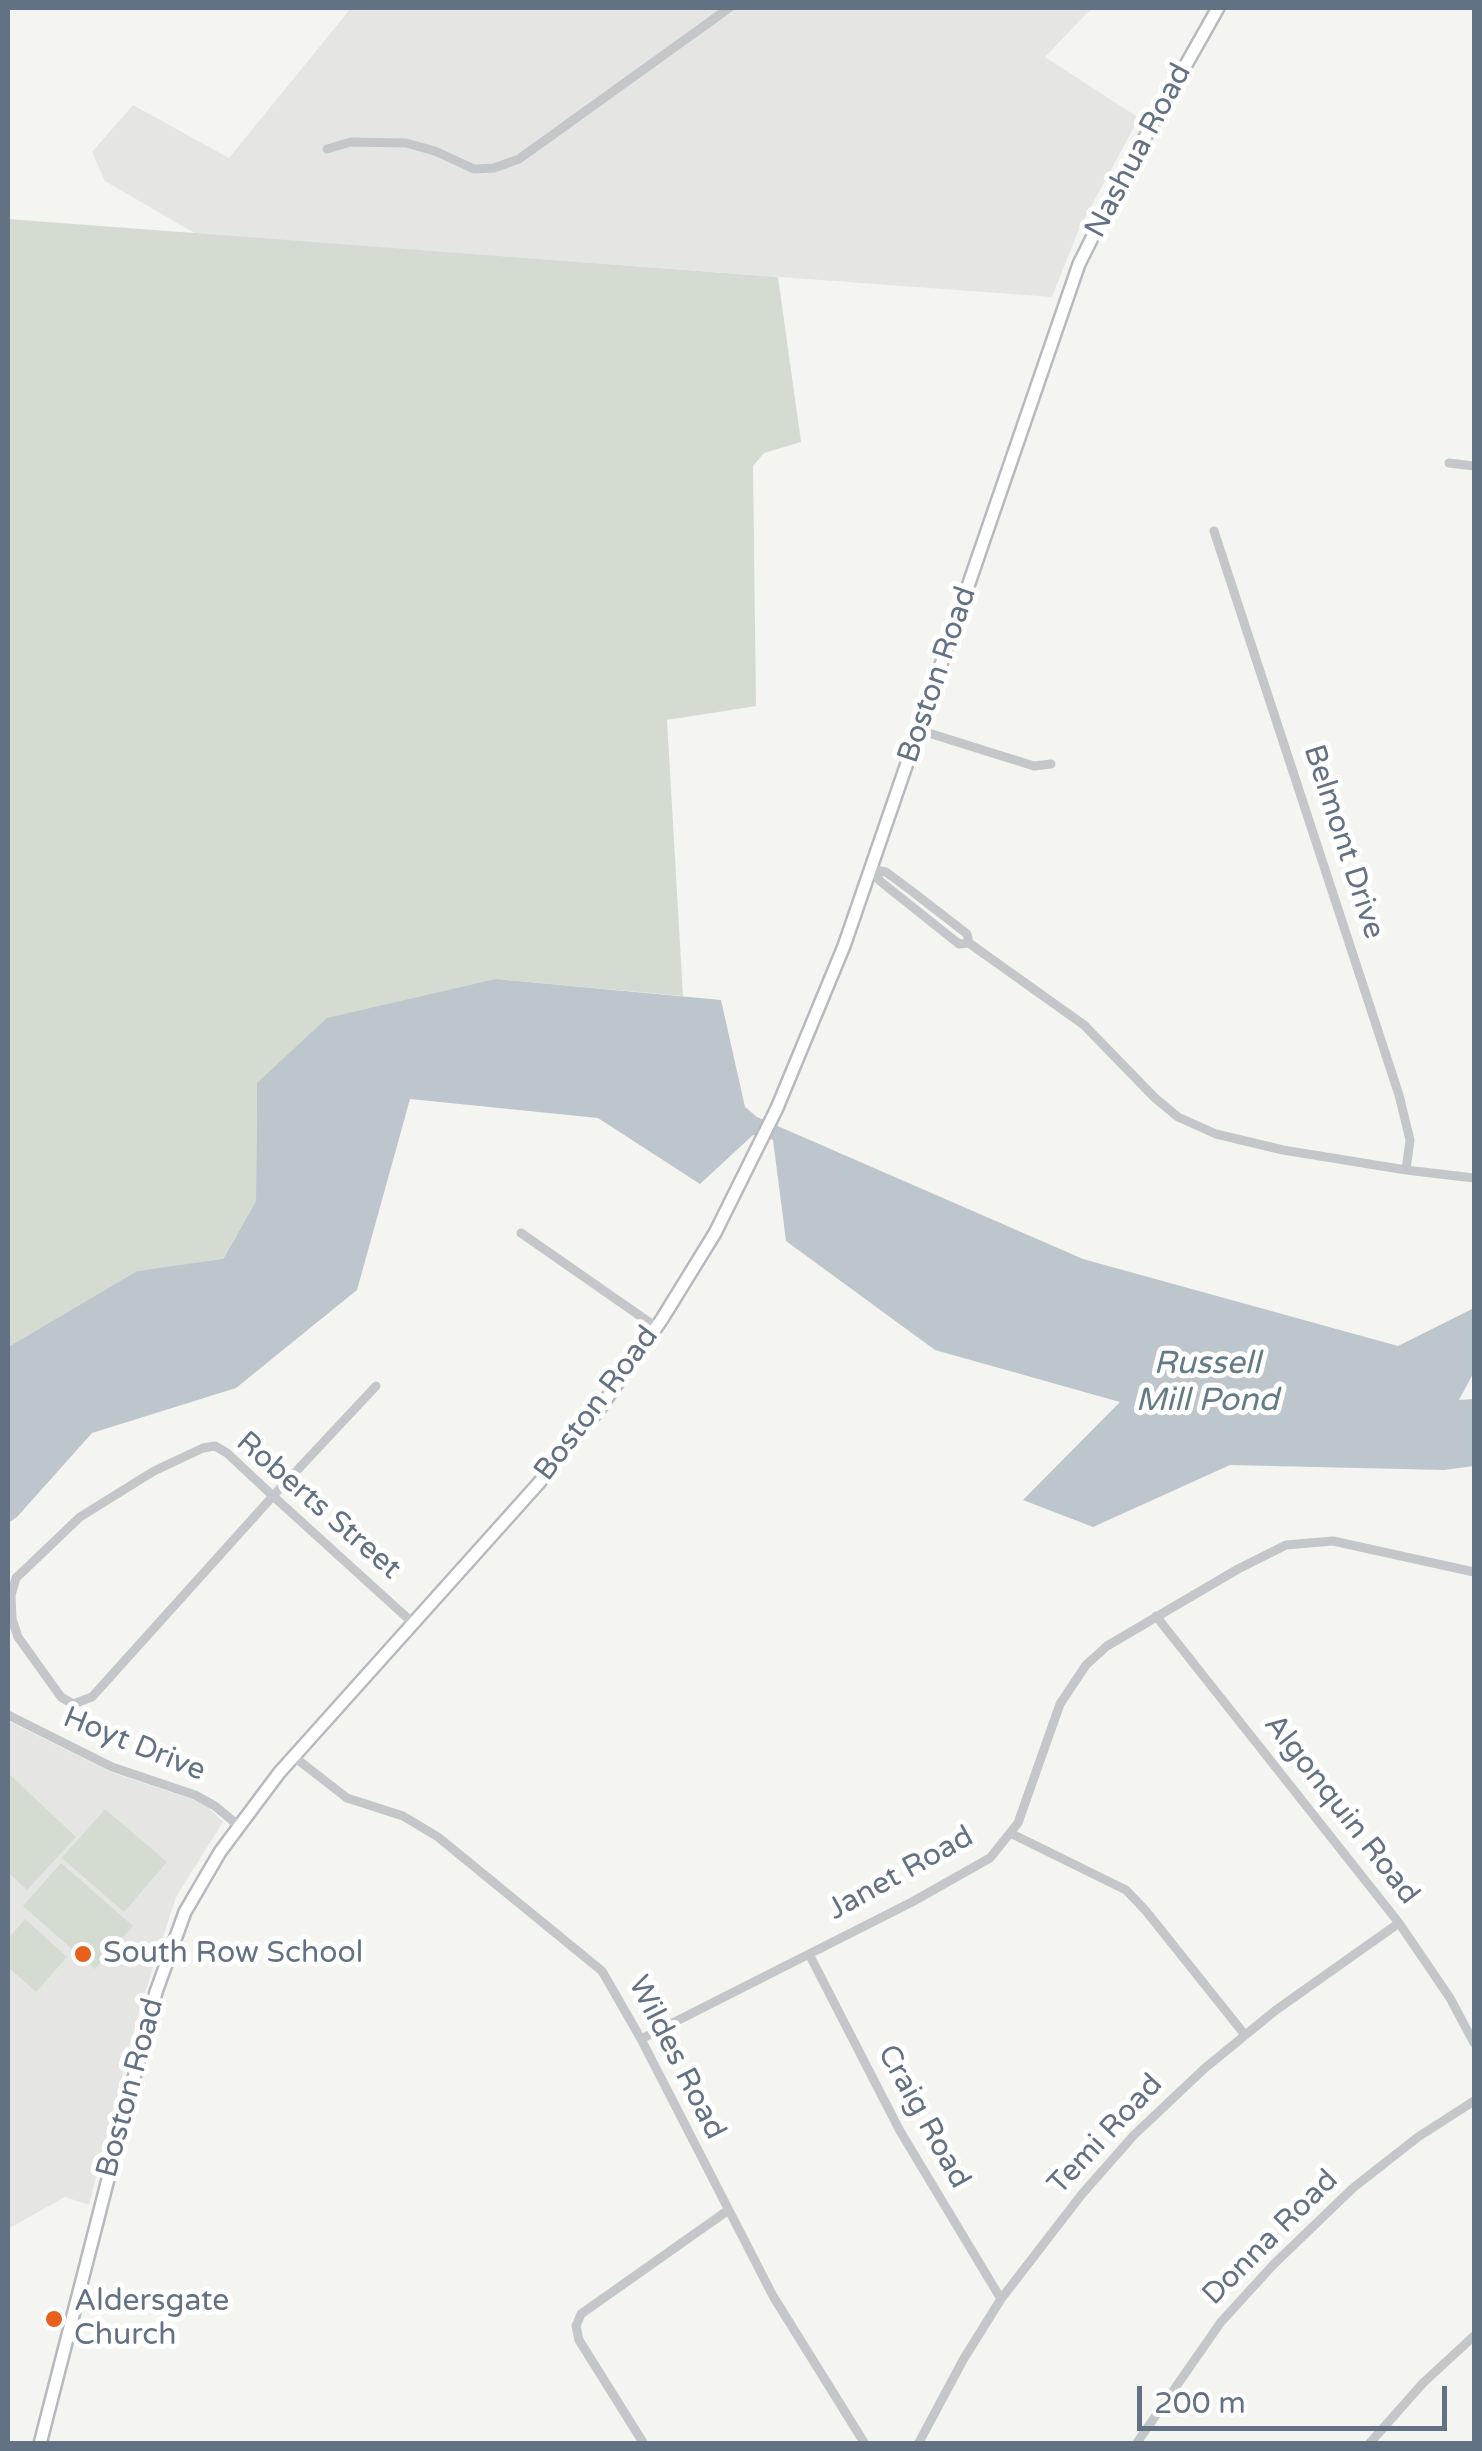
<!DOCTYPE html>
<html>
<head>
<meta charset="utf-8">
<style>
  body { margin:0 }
  #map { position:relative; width:1482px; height:2451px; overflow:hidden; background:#f4f5f0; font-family:"Varela Round",sans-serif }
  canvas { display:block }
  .frame { position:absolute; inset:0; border:10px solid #627183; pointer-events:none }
  .scale { position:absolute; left:1137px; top:2386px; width:310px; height:45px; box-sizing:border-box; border:5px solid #627183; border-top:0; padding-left:12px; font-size:30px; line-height:35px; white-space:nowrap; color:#627183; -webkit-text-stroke:8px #fff; paint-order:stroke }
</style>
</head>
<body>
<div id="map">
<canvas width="1482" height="2451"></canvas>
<div class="frame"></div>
<div class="scale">200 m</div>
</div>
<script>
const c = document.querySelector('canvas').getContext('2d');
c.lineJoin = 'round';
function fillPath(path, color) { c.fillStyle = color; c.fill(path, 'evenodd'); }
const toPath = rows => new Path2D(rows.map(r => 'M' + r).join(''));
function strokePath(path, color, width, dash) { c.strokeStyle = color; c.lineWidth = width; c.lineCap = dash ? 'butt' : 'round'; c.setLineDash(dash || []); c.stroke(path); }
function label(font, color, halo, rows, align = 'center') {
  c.font = font + ' "Varela Round",sans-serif'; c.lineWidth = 10; c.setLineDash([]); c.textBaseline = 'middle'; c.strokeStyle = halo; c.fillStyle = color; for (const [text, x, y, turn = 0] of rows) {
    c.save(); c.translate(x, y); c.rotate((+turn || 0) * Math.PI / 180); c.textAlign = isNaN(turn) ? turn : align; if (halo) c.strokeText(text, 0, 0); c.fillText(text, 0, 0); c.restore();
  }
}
fillPath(toPath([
  [351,8,1092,8,1045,57,1139,118,1079,229,1052,297,196,234,105,181,92,152,133,105,229,158],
  [8,1721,113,1773,204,1803,223,1822,176,1897,139,2012,89,2205,65,2197,8,2229]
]), '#e5e6e4');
fillPath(toPath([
  [8,219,778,277,801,442,764,453,753,466,756,706,667,720,683,996,496,979,257,1083,256,1201,222,1260,137,1271,8,1347],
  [8,1773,76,1837,27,1890,8,1872],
  [105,1809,167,1862,124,1912,62,1858],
  [61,1863,133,1926,95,1969,23,1906],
  [25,1919,67,1957,36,1992,8,1967,8,1939]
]), '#d4dcd1');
fillPath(toPath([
  [496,979,721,1000,745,1107,757,1117,1083,1259,1398,1346,1474,1308,1474,1372,1459,1400,1474,1399,1474,1466,1444,1470,1230,1465,1093,1527,1023,1500,1120,1402,935,1350,786,1241,773,1140,753,1135,700,1184,598,1118,410,1099,357,1290,236,1388,92,1433,17,1517,8,1523,8,1347,137,1271,223,1259,256,1201,257,1083,327,1018]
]), '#bcc6cc');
const secondary = toPath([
  [40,2444,156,1992,185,1912,220,1852,279,1773,538,1484,600,1408,662,1319,715,1233,777,1108,844,946,1079,264,1121,180,1218,8]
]);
strokePath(secondary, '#b6babf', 16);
strokePath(toPath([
  [327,149,351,142,406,143,435,151,474,169,494,168,519,159,729,8],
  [1449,463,1474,466],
  [1214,531,1399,1095,1410,1140,1406,1170],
  [919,730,1034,766,1051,764],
  [871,869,886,872,913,892,967,934,969,943,1084,1025,1155,1098,1178,1117,1216,1134,1283,1150,1406,1170,1474,1178],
  [871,869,880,881,959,944,969,943],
  [521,1233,656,1327],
  [376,1386,273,1496,92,1697,73,1704,61,1697,18,1637,12,1619,11,1595,16,1578,80,1517,154,1471,203,1448,215,1446,227,1453,273,1496,414,1624],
  [1156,1616,1399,1923,1450,1998,1474,2043],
  [8,1715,112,1767,195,1795,215,1806,239,1826],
  [293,1756,347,1798,403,1816,438,1837,602,1971,641,2039,773,2296,865,2444],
  [1010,1833,1126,1890,1146,1911,1245,2035],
  [809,1954,900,2131,1001,2299],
  [641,2039,912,1902,990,1858,1018,1823,1060,1704,1086,1665,1107,1646,1238,1569,1286,1545,1333,1541,1474,1572],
  [644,2444,579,2340,576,2326,581,2314,727,2211],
  [918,2444,963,2360,1001,2299,1082,2194,1134,2135,1205,2068,1276,2010,1399,1923],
  [1136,2444,1221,2322,1274,2264,1353,2188,1418,2137,1474,2101],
  [1369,2444,1423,2383,1474,2336]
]), '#c4c7ca', 9);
strokePath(secondary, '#fff', 11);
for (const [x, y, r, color] of [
  [83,1954,10,"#e9601c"],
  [54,2319,10,"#e9601c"]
]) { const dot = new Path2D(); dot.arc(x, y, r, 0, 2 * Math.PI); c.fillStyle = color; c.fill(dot); strokePath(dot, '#fff', 4); }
label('30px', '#627183', '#fff', [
  ["Nashua Road",1139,151,-62],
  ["Boston Road",938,675,-71],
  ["Belmont Drive",1343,842,72],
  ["Boston Road",597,1404,-53],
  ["Roberts Street",318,1506,41],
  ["Hoyt Drive",134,1745,22],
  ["Algonquin Road",1341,1810,52],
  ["Janet Road",901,1874,-29],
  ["Wildes Road",676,2058,63],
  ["Boston Road",131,2088,-75],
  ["Craig Road",923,2117,61],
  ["Temi Road",1106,2135,-47],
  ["Donna Road",1271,2238,-45]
]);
label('30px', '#627183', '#fff', [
  ["South Row School",103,1954],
  ["Aldersgate",74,2302],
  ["Church",74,2336]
], 'left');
label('italic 32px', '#637a87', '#fff', [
  ["Russell",1207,1365],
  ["Mill Pond",1207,1402]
]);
</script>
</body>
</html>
